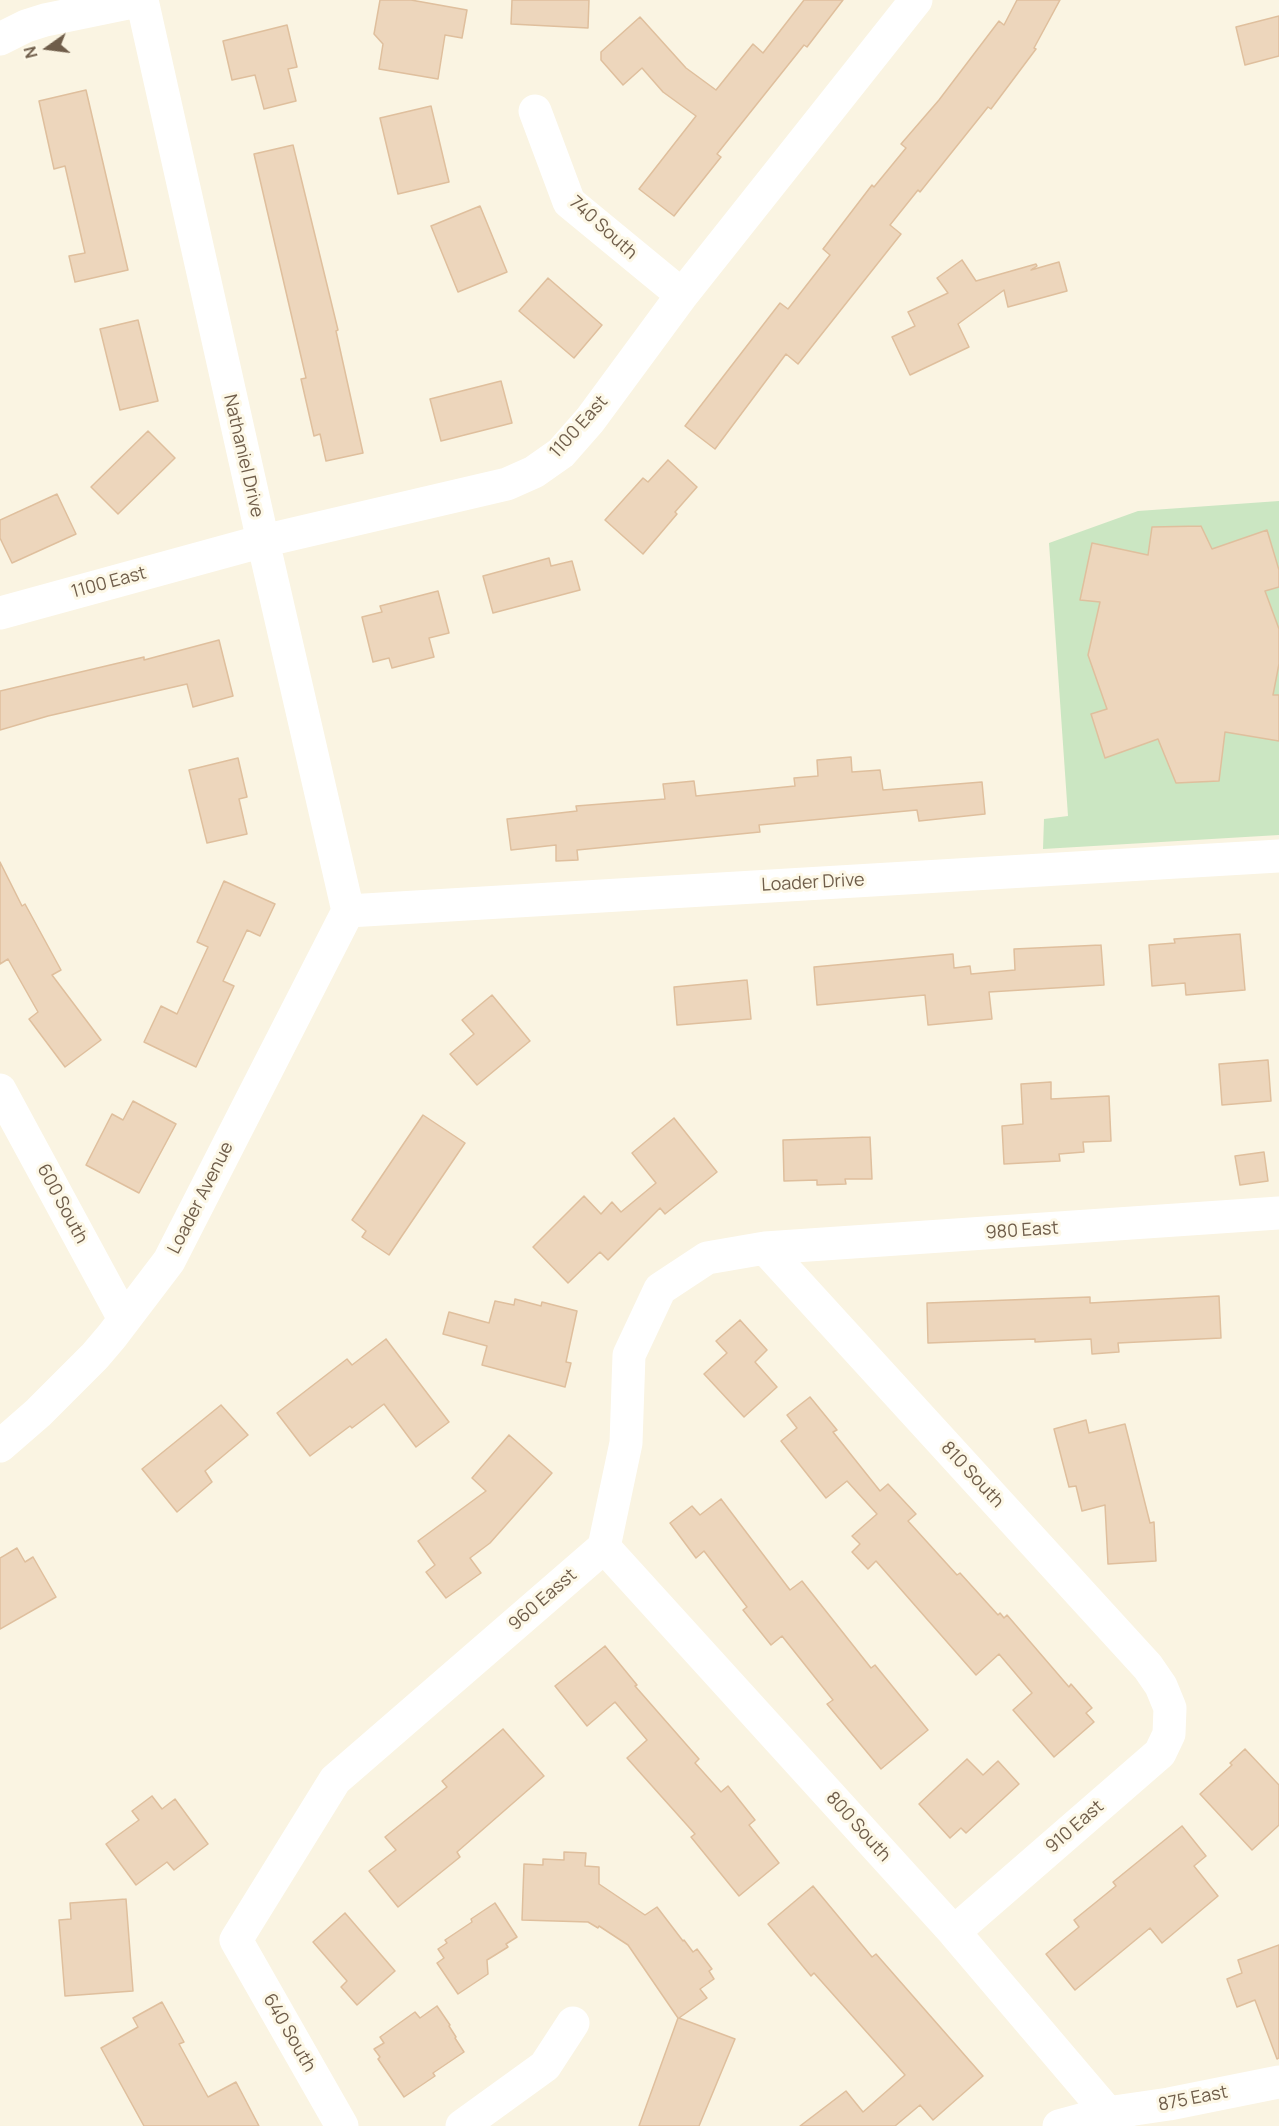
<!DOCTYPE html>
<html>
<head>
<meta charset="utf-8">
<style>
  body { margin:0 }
  #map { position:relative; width:1279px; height:2126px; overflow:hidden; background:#faf4e2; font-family:Manrope,sans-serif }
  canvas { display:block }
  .north { position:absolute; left:18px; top:18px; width:60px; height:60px; -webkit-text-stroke:4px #fdf8e7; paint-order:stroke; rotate:256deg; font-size:16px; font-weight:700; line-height:24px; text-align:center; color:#6f5d4a }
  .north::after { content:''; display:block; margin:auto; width:21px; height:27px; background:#6f5d4a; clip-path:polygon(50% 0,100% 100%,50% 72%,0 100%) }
</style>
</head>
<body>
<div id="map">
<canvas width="1279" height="2126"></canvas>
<div class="north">N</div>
</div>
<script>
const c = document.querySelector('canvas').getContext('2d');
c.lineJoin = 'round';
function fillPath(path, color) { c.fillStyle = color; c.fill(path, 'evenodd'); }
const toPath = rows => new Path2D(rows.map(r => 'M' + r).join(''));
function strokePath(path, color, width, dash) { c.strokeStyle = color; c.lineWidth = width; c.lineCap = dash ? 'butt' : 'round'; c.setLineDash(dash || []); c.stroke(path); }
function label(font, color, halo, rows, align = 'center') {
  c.font = font + ' Manrope,sans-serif'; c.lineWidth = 6; c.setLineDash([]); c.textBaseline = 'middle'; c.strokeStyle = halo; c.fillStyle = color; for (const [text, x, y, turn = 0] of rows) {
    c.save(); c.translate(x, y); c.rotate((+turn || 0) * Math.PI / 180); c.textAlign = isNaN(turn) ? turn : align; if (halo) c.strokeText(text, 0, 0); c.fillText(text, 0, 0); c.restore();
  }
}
fillPath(toPath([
  [1279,501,1279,835,1043,849,1044,819,1068,816,1049,543,1138,511]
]), '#cbe6c2');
const building = toPath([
  [380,0,411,0,467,10,462,38,445,35,438,79,379,69,383,44,374,34,380,0],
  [512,0,589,0,588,28,511,24,512,0],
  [804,0,843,0,807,47,804,45,717,154,721,157,674,216,639,189,696,116,663,92,642,68,623,85,601,60,601,52,640,17,686,68,716,90,753,44,763,53,804,0],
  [1017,0,1060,0,1034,48,1036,49,991,109,988,107,920,192,918,190,890,225,901,234,798,364,786,354,715,449,685,426,780,303,788,309,830,255,823,249,872,185,874,187,906,148,901,144,939,100,999,21,1004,25,1017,0],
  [1279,16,1279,56,1245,65,1236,27,1279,16],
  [287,25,297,67,288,69,296,101,264,109,255,75,232,80,223,41,287,25],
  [86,90,128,270,75,282,69,256,85,253,65,166,54,169,39,101,86,90],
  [431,106,449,182,398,194,380,118,431,106],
  [293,145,338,330,336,331,363,453,326,461,320,434,314,436,301,379,306,378,254,154,293,145],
  [480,206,507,272,458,292,431,226,480,206],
  [962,260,976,281,1036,264,1037,266,1031,270,1059,262,1067,291,1008,307,1004,290,958,324,969,347,910,375,892,337,915,326,908,312,948,293,937,278,962,260],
  [548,278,602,325,574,358,519,311,548,278],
  [138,320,158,401,120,410,100,329,138,320],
  [501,381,512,423,441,441,430,399,501,381],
  [148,431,175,458,118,514,91,487,148,431],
  [668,460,697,487,675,512,677,514,643,554,605,520,643,478,648,482,668,460],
  [57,494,76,534,12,563,0,538,0,520,57,494],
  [1201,526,1212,549,1267,530,1279,570,1279,587,1265,591,1279,629,1279,664,1273,695,1279,695,1279,741,1225,732,1219,781,1176,783,1158,739,1105,758,1091,714,1107,709,1088,655,1100,602,1080,600,1092,543,1148,555,1152,527,1201,526],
  [549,558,551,566,572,561,580,590,493,613,483,576,549,558],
  [438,591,449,633,429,638,434,657,392,668,389,658,373,662,362,617,382,612,380,606,438,591],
  [219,640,233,696,193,707,187,684,48,716,0,730,0,691,144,657,144,660,219,640],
  [851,757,852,772,880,770,883,790,982,782,985,814,919,821,917,810,759,825,760,832,577,850,578,860,556,861,556,845,511,850,507,819,577,811,576,806,665,799,663,784,694,781,696,796,795,786,794,778,818,776,817,760,851,757],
  [238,758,247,797,239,799,247,834,207,843,189,770,238,758],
  [0,862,22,906,25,904,61,970,52,975,101,1040,65,1067,29,1019,38,1012,8,959,0,964,0,862],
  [224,881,275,904,260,936,247,930,223,981,234,986,196,1067,144,1042,161,1006,177,1014,208,947,197,942,224,881],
  [1240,934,1245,990,1186,995,1185,983,1152,986,1149,945,1175,943,1174,939,1240,934],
  [1101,945,1104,985,989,992,992,1019,928,1025,925,995,817,1005,814,967,953,954,954,968,970,966,971,974,1015,970,1014,949,1101,945],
  [747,980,751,1019,677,1025,674,987,747,980],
  [492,995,530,1041,477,1085,450,1054,474,1034,462,1020,492,995],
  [1268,1060,1271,1101,1222,1105,1219,1064,1268,1060],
  [1051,1082,1051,1099,1109,1096,1111,1141,1083,1142,1084,1152,1059,1154,1060,1161,1004,1164,1002,1126,1023,1124,1021,1084,1051,1082],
  [133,1101,176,1124,139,1193,86,1165,112,1114,123,1120,133,1101],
  [423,1115,465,1143,389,1255,362,1237,366,1231,352,1220,423,1115],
  [674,1118,717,1172,665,1214,660,1208,608,1260,600,1252,568,1283,533,1247,584,1196,601,1214,612,1202,621,1212,656,1183,632,1153,674,1118],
  [870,1137,872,1179,845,1179,846,1184,817,1185,817,1180,784,1181,783,1140,870,1137],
  [1264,1152,1268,1181,1240,1185,1235,1156,1264,1152],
  [1219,1296,1221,1338,1118,1343,1119,1352,1092,1354,1091,1339,1035,1342,1035,1339,928,1343,927,1303,1090,1297,1090,1303,1219,1296],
  [515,1299,541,1306,542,1302,577,1311,566,1362,571,1363,565,1387,482,1365,487,1346,443,1334,449,1312,489,1323,495,1301,514,1305,515,1299],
  [740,1320,767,1350,755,1362,777,1387,744,1417,704,1374,727,1353,716,1341,740,1320],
  [386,1339,449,1422,416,1447,384,1404,352,1428,350,1426,310,1456,277,1413,347,1359,352,1365,386,1339],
  [810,1397,837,1430,833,1432,880,1491,888,1484,916,1514,908,1521,957,1575,960,1573,998,1615,1000,1613,1004,1618,1007,1615,1069,1687,1071,1684,1092,1708,1086,1713,1094,1722,1054,1757,1013,1710,1032,1693,999,1654,976,1675,876,1561,868,1569,852,1552,860,1544,852,1536,877,1514,847,1481,826,1498,781,1441,797,1428,787,1415,810,1397],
  [221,1405,248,1435,205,1471,212,1482,177,1512,142,1469,221,1405],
  [1086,1420,1089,1433,1125,1424,1150,1523,1154,1522,1156,1561,1108,1564,1105,1505,1082,1511,1076,1486,1069,1487,1054,1429,1086,1420],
  [509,1435,552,1473,490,1543,470,1558,481,1573,446,1598,426,1572,435,1565,418,1541,486,1491,472,1478,509,1435],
  [721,1499,790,1590,802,1581,871,1668,875,1665,928,1730,881,1769,827,1704,833,1700,782,1636,771,1645,743,1610,747,1607,704,1551,696,1558,670,1523,692,1506,700,1515,721,1499],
  [17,1548,25,1562,33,1557,56,1597,0,1629,0,1558,17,1548],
  [605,1646,637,1685,635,1686,699,1759,695,1763,721,1792,728,1786,755,1820,749,1825,779,1863,739,1896,691,1837,695,1834,627,1758,647,1740,615,1702,587,1726,555,1686,605,1646],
  [503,1729,544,1776,457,1852,460,1857,398,1907,369,1871,396,1850,385,1837,447,1787,442,1781,503,1729],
  [1245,1749,1279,1785,1279,1825,1252,1850,1200,1794,1232,1765,1230,1763,1245,1749],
  [967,1759,983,1775,998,1761,1019,1784,966,1833,961,1828,950,1838,919,1804,967,1759],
  [152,1796,162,1809,175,1799,208,1844,174,1870,167,1862,136,1885,106,1844,139,1820,132,1811,152,1796],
  [1182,1826,1206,1856,1194,1866,1218,1896,1162,1943,1150,1928,1075,1990,1046,1954,1079,1927,1074,1920,1116,1886,1113,1882,1182,1826],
  [564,1852,586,1853,585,1866,599,1867,599,1884,645,1915,657,1907,683,1941,684,1940,693,1952,697,1949,712,1969,709,1971,714,1979,700,1989,707,1998,679,2018,735,2039,699,2126,639,2126,678,2018,628,1945,599,1926,598,1928,588,1922,522,1920,524,1864,543,1865,543,1859,564,1860,564,1852],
  [813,1886,872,1957,876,1954,983,2076,933,2120,920,2105,895,2126,800,2126,846,2091,863,2112,905,2075,814,1973,811,1976,768,1924,813,1886],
  [126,1899,133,1991,65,1996,59,1920,71,1919,70,1903,126,1899],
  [495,1903,517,1937,506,1944,508,1947,487,1960,488,1974,458,1994,437,1963,444,1958,438,1949,447,1943,445,1940,472,1922,471,1919,495,1903],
  [345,1913,395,1971,357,2005,341,1987,347,1981,313,1942,345,1913],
  [1279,1945,1279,2058,1277,2059,1255,2000,1237,2007,1227,1979,1242,1973,1238,1960,1279,1945],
  [162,2002,184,2042,179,2044,208,2097,236,2082,259,2126,144,2126,101,2048,138,2027,133,2018,162,2002],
  [437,2006,450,2025,449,2026,456,2037,455,2038,464,2052,433,2073,435,2076,404,2097,378,2059,380,2057,374,2049,384,2043,380,2037,415,2012,420,2018,437,2006]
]);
fillPath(building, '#edd6bc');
strokePath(building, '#dfbf9d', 1.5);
strokePath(toPath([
  [142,0,263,541,348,911],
  [0,39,26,26,45,20,142,0],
  [535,111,569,202,682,295],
  [0,613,263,541,507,484,534,472,561,453,590,420,682,295,916,0],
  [348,911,1279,856],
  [0,1090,124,1319],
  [765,1248,1148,1667,1161,1686,1170,1708,1169,1734,1160,1753,954,1932],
  [0,1446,38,1413,95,1356,112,1336,169,1261,348,911],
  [604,1547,954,1932,1119,2126],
  [342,2126,236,1940,335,1780,604,1547,626,1443,629,1355,660,1289,707,1258,765,1248,1279,1213],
  [462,2126,545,2066,573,2023],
  [1059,2126,1107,2113,1169,2104,1279,2082]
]), '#fff', 33);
label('18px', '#6f5d4a', '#fdf8e7', [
  ["740 South",603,228,42],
  ["1100 East",579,427,-48],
  ["Nathaniel Drive",243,456,77],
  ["1100 East",109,583,-15],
  ["Loader Drive",813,883,-3],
  ["Loader Avenue",201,1198,-63],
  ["600 South",62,1204,62],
  ["980 East",1022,1231,-4],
  ["810 South",972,1475,47],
  ["960 Easst",543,1600,-41],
  ["800 South",858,1827,48],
  ["910 East",1075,1827,-41],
  ["640 South",289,2033,60],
  ["875 East",1193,2099,-11]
]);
</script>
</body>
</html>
